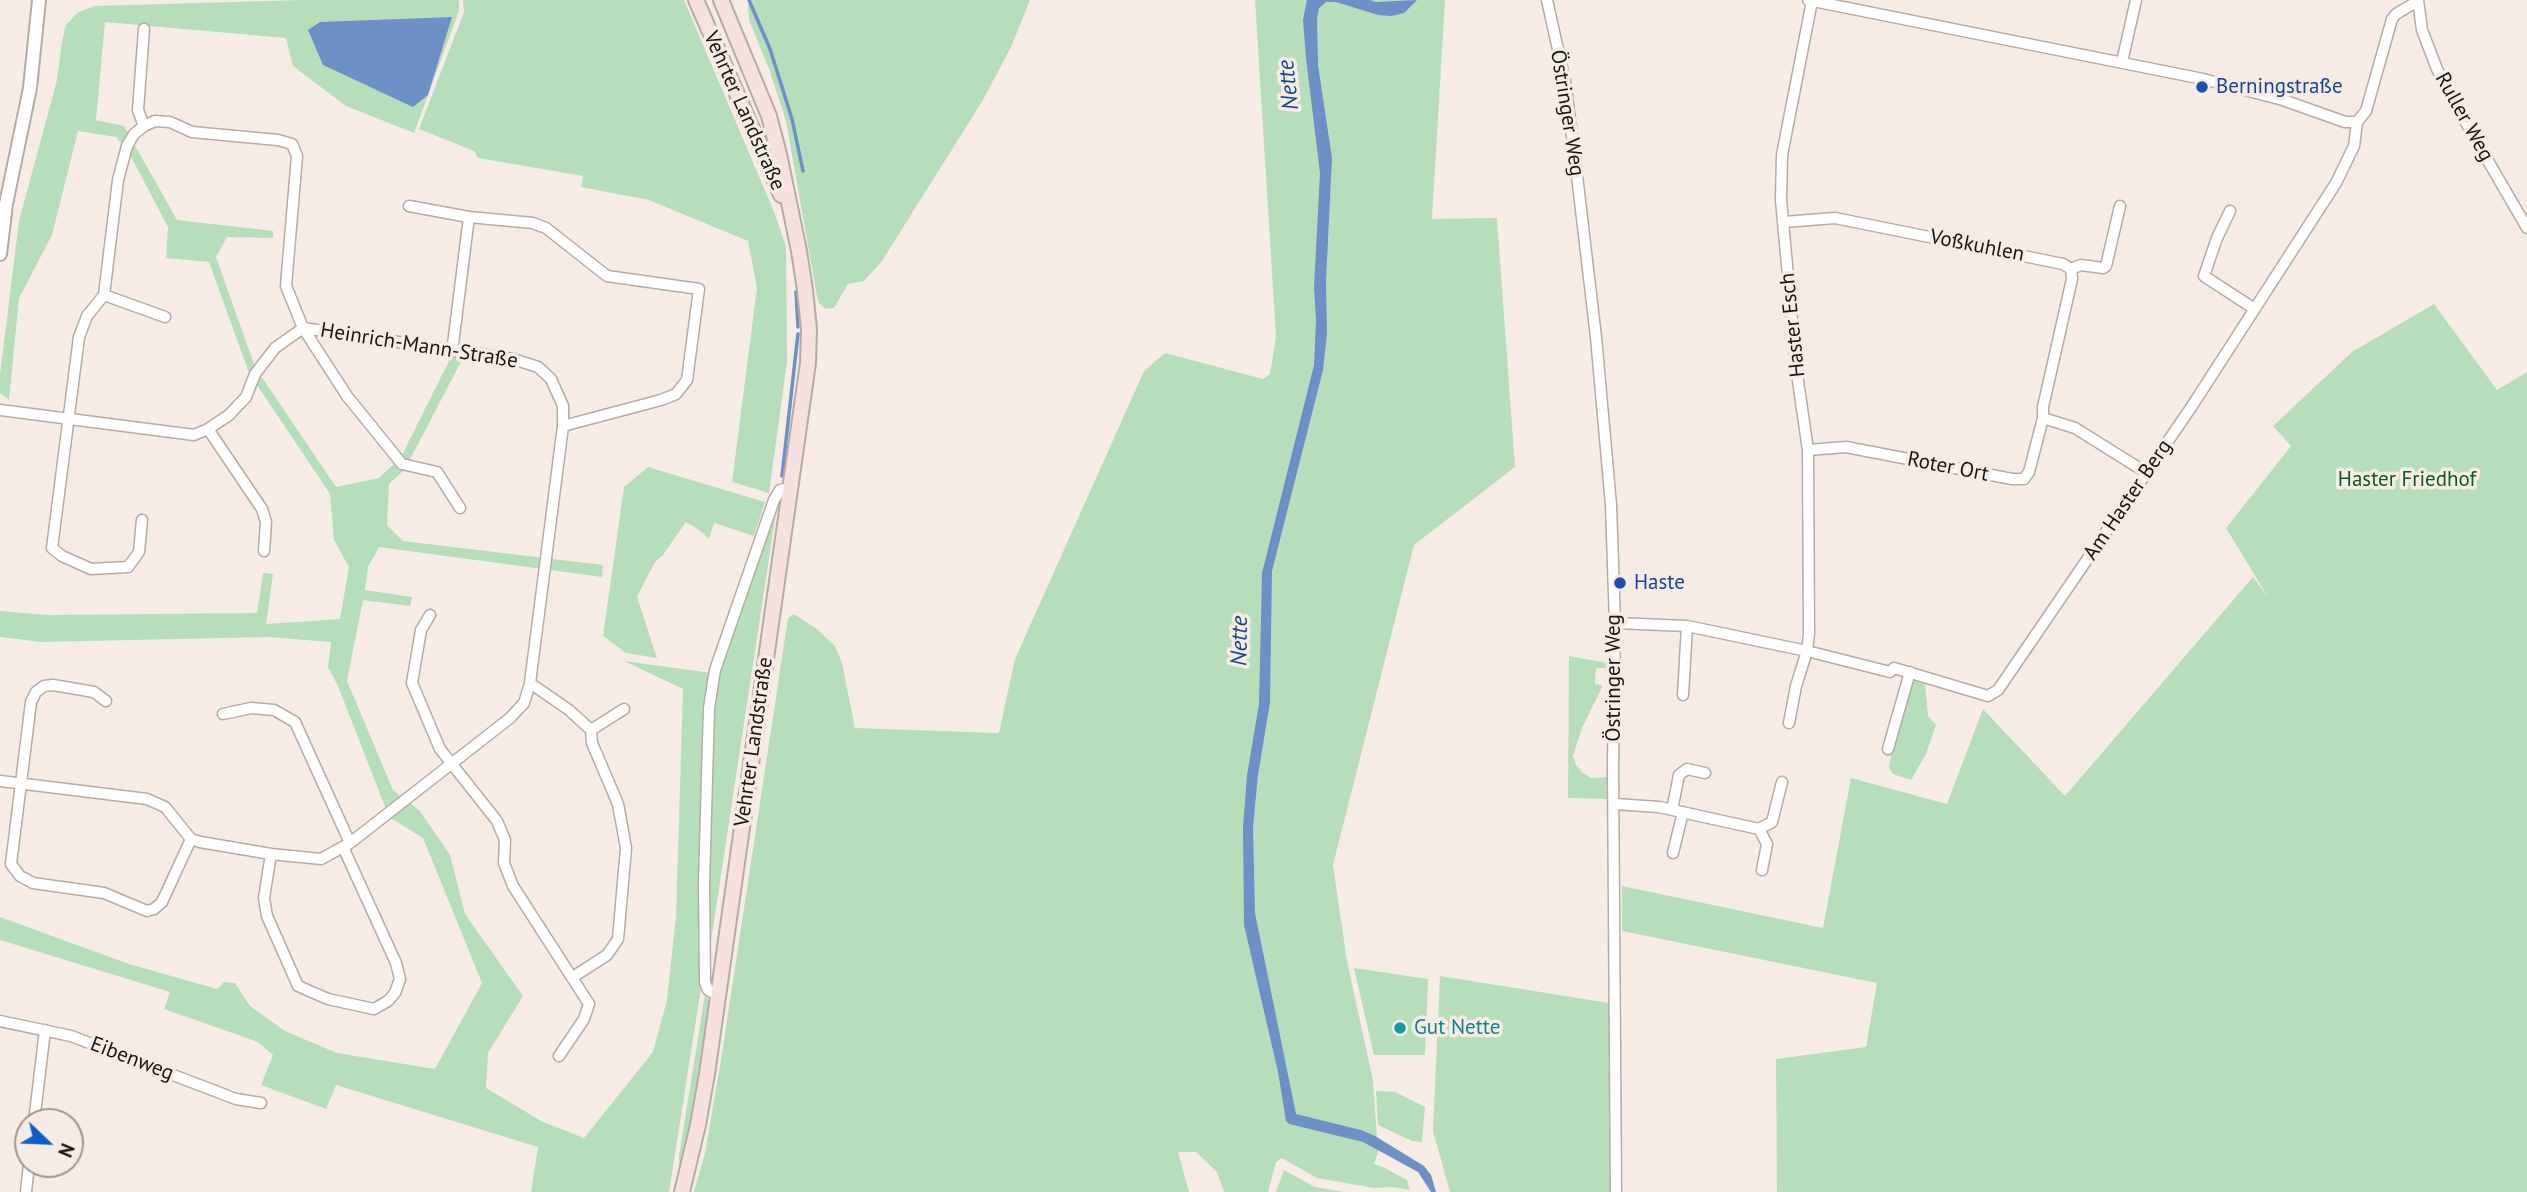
<!DOCTYPE html>
<html>
<head>
<meta charset="utf-8">
<style>
  body { margin:0 }
  #map { position:relative; width:2527px; height:1192px; overflow:hidden; background:#f7ece5; font-family:"PT Sans",sans-serif }
  canvas { display:block }
  .north { position:absolute; left:14px; top:1108px; width:70px; height:70px; box-sizing:border-box; background:#f7ece5; border:2px solid #9f9691; border-radius:50%; rotate:113deg; font-size:19px; font-weight:700; line-height:28px; text-align:center; color:#1a1614 }
  .north::after { content:''; display:block; margin:auto; width:24px; height:32px; background:#105dc7; clip-path:polygon(50% 0,100% 100%,50% 72%,0 100%) }
</style>
</head>
<body>
<div id="map">
<canvas width="2527" height="1192"></canvas>
<div class="north">N</div>
</div>
<script>
const c = document.querySelector('canvas').getContext('2d');
c.lineJoin = 'round';
function fillPath(path, color) { c.fillStyle = color; c.fill(path, 'evenodd'); }
const toPath = rows => new Path2D(rows.map(r => 'M' + r).join(''));
function strokePath(path, color, width, dash) { c.strokeStyle = color; c.lineWidth = width; c.lineCap = dash ? 'butt' : 'round'; c.setLineDash(dash || []); c.stroke(path); }
function label(font, color, halo, rows, align = 'center') {
  c.font = font + ' "PT Sans",sans-serif'; c.lineWidth = 7; c.setLineDash([]); c.textBaseline = 'middle'; c.strokeStyle = halo; c.fillStyle = color; for (const [text, x, y, turn = 0] of rows) {
    c.save(); c.translate(x, y); c.rotate((+turn || 0) * Math.PI / 180); c.textAlign = isNaN(turn) ? turn : align; if (halo) c.strokeText(text, 0, 0); c.fillText(text, 0, 0); c.restore();
  }
}
fillPath(toPath([
  [301,0,459,0,459,11,414,133,346,106,293,66,286,38,105,22,96,120,124,126,177,220,273,231,273,238,227,237,216,257,255,367,336,487,379,478,401,457,451,357,463,358,405,469,389,484,387,525,403,541,603,565,602,577,379,547,368,567,365,590,412,597,410,606,363,600,347,681,393,790,420,811,450,855,465,914,523,996,488,1053,486,1088,541,1121,584,1138,653,1052,667,1000,676,916,683,689,624,661,719,674,777,506,708,961,702,982,669,1192,531,1192,538,1147,336,1085,326,1109,261,1085,273,1055,258,1042,164,1009,170,992,0,940,0,917,129,964,217,989,224,982,235,983,250,1006,285,1031,337,1053,435,1069,482,983,423,838,389,817,338,686,328,667,331,642,268,637,42,642,0,637,0,611,47,615,257,613,263,573,273,574,266,624,340,619,349,567,334,540,330,494,249,373,209,262,166,258,168,227,131,157,116,137,78,131,52,235,19,298,9,400,0,393,0,375,19,221,57,80,62,41,66,25,77,13,94,6],
  [463,0,684,0,775,214,786,247,787,362,769,493,732,482,757,288,748,241,649,200,581,187,583,176,478,158,474,151,419,129,464,12],
  [751,0,1030,0,1011,47,983,100,882,261,864,281,848,284,834,308,825,309,818,302,786,121,769,69,749,20,748,5],
  [1255,0,1445,0,1432,219,1497,218,1515,467,1414,545,1333,865,1347,961,1373,1080,1378,1152,1374,1164,1383,1167,1407,1180,1410,1190,1392,1187,1374,1188,1317,1178,1282,1158,1276,1162,1268,1192,1224,1192,1217,1172,1196,1152,1178,1152,1189,1192,694,1192,705,1153,721,1060,788,618,794,614,817,629,835,646,842,663,855,728,999,733,1015,659,1144,371,1165,353,1263,379,1270,374,1276,337],
  [2434,304,2497,390,2527,372,2527,1192,1777,1192,1776,1059,1866,1047,1877,983,1622,931,1622,886,1823,928,1851,778,1947,804,1983,709,2065,796,2253,577,2268,597,2226,528,2291,446,2273,426,2352,352],
  [648,467,765,502,754,536,714,523,709,539,699,530,686,522,663,555,655,562,637,597,657,658,626,653,603,636,624,487],
  [1569,656,1607,663,1607,668,1596,668,1595,684,1602,685,1602,687,1582,728,1573,756,1576,765,1583,773,1591,778,1608,777,1608,799,1568,798],
  [1912,680,1925,684,1928,716,1936,725,1926,754,1911,780,1893,774,1889,768,1892,749],
  [1354,968,1428,979,1425,1055,1374,1055],
  [1440,976,1609,1003,1611,1192,1450,1192,1433,1131],
  [705,994,711,1003,692,1124,680,1176,679,1156],
  [1376,1091,1395,1092,1425,1107,1422,1142,1412,1141,1378,1125],
  [1284,1170,1315,1187,1344,1192,1276,1192]
]), '#b7deba');
fillPath(toPath([
  [1307,0,1370,0,1376,2,1417,0,1404,13,1391,16,1378,15,1336,2,1326,2,1319,8,1317,19,1318,65,1332,158,1326,281,1327,333,1323,370,1272,571,1270,702,1258,775,1253,827,1255,913,1296,1114,1361,1130,1375,1136,1424,1166,1431,1175,1436,1192,1431,1192,1418,1172,1363,1142,1289,1124,1286,1121,1278,1072,1244,925,1243,827,1247,775,1259,704,1262,573,1314,365,1316,320,1314,287,1320,173,1306,58,1303,20],
  [452,17,428,95,413,107,323,65,308,30,320,22]
]), '#6d91c7');
strokePath(toPath([
  [749,0,770,49,792,119,803,171],
  [796,292,798,327],
  [782,476,798,334]
]), '#6d91c7', 3.5);
const minor = toPath([
  [1547,0,1565,81,1576,167,1596,337,1611,505,1615,623,1613,767,1616,1192],
  [1808,0,2203,79,2283,100,2345,122,2357,122],
  [2418,0,2422,30,2437,69,2451,97,2527,228],
  [2122,62,2136,0],
  [144,126,138,110,144,29],
  [409,206,469,217,533,223,546,228,607,276,699,289,687,380,676,394,661,400,563,426],
  [2230,211,2217,238,2204,276,2253,308],
  [1784,222,1835,218,2063,264,2071,269,2081,265,2103,268,2106,266,2120,206],
  [104,295,165,317],
  [452,352,469,217],
  [0,410,194,435,208,429,229,415,246,397,255,374,275,348,303,328,513,359,538,367,551,379,563,406,563,426,530,683,524,703,510,718,350,843,321,859,271,854,200,842,191,839,165,807,147,799,0,781],
  [2043,418,2075,428,2147,473],
  [208,429,262,509,266,522,264,551],
  [1808,450,1846,447,2012,479,2024,479,2029,472,2043,418,2043,407,2072,279,2071,269],
  [142,520,139,552,128,567,91,569,62,556,52,548,79,337,87,316,104,295,118,180,127,146,134,134,144,126,155,121,170,122,192,132,278,140,292,144,297,156,286,286,303,328,347,396,402,464,437,472,460,508],
  [430,615,421,630,412,683,440,749,497,821,505,840,504,863,513,886,589,1004,584,1019,559,1056],
  [1615,623,1687,626,1807,651,1890,672,1894,668,1988,696,1998,690,2192,406,2336,183,2354,146,2357,122,2366,111,2392,19,2396,14,2418,1],
  [530,683,569,710,591,730,592,743,618,804,626,848,618,939,607,955,573,977],
  [1683,695,1687,626],
  [106,701,94,692,53,685,44,686,36,692,31,702,11,864,20,876,33,883,104,893,147,911,154,909,162,902,191,839],
  [223,714,251,708,274,710,295,722,350,843],
  [1789,723,1796,686,1807,651,1809,634,1808,450,1797,374,1781,200,1782,155,1812,1],
  [591,730,624,709],
  [1888,749,1910,672],
  [1615,804,1659,807,1759,829,1772,822,1782,782],
  [1672,810,1679,775,1687,769,1705,773],
  [1759,829,1767,844,1762,870],
  [1673,853,1683,812],
  [271,854,264,898,267,916,298,986,328,999,374,1009,388,1001,395,993,400,979,396,963,343,847],
  [718,995,708,990,705,982,704,883,709,708,715,670,774,500,780,490,790,488],
  [0,1021,71,1036,236,1099,261,1103],
  [34,1122,45,1030],
  [26,1192,29,1164]
]);
const tertiary = toPath([
  [0,254,6,204,30,88,39,0]
]);
const secondary = toPath([
  [696,0,781,195],
  [682,1192,698,1125,707,1074,808,363,809,329,805,290,799,251,779,154,769,116,721,0]
]);
strokePath(minor, '#b6aba5', 13);
strokePath(tertiary, '#b6aba5', 16);
strokePath(secondary, '#b6aba5', 18);
strokePath(minor, '#fff', 10);
strokePath(tertiary, '#fff', 12);
strokePath(secondary, '#f7e1df', 14);
for (const [x, y, r, color] of [
  [2202,87,7,"#1a4fb4"],
  [1620,583,7,"#1a4fb4"],
  [1400,1028,7,"#0f9aa8"]
]) { const dot = new Path2D(); dot.arc(x, y, r, 0, 2 * Math.PI); c.fillStyle = color; c.fill(dot); strokePath(dot, '#f7ece5', 2.5); }
label('21px', '#164399', '#f7ece5', [
  ["Berningstraße",2216,87],
  ["Haste",1634,583]
], 'left');
label('21px', '#1a1614', '#f7ece5', [
  ["Vehrter Landstraße",744,111,66],
  ["Östringer Weg",1567,113,81],
  ["Ruller Weg",2464,117,61],
  ["Voßkuhlen",1977,246,11],
  ["Haster Esch",1793,325,-96],
  ["Heinrich-Mann-Straße",419,346,9],
  ["Roter Ort",1948,467,11],
  ["Am Haster Berg",2128,500,-56],
  ["Östringer Weg",1614,678,-90],
  ["Vehrter Landstraße",754,742,-82],
  ["Eibenweg",132,1059,21]
]);
label('21px', '#075c1e', '#f7ece5', [
  ["Haster Friedhof",2407,480]
]);
label('21px', '#0d838f', '#f7ece5', [
  ["Gut Nette",1414,1028]
], 'left');
label('italic 23px', '#1a498b', '#f7ece5', [
  ["Nette",1289,85,-96],
  ["Nette",1240,641,-89]
]);
</script>
</body>
</html>
